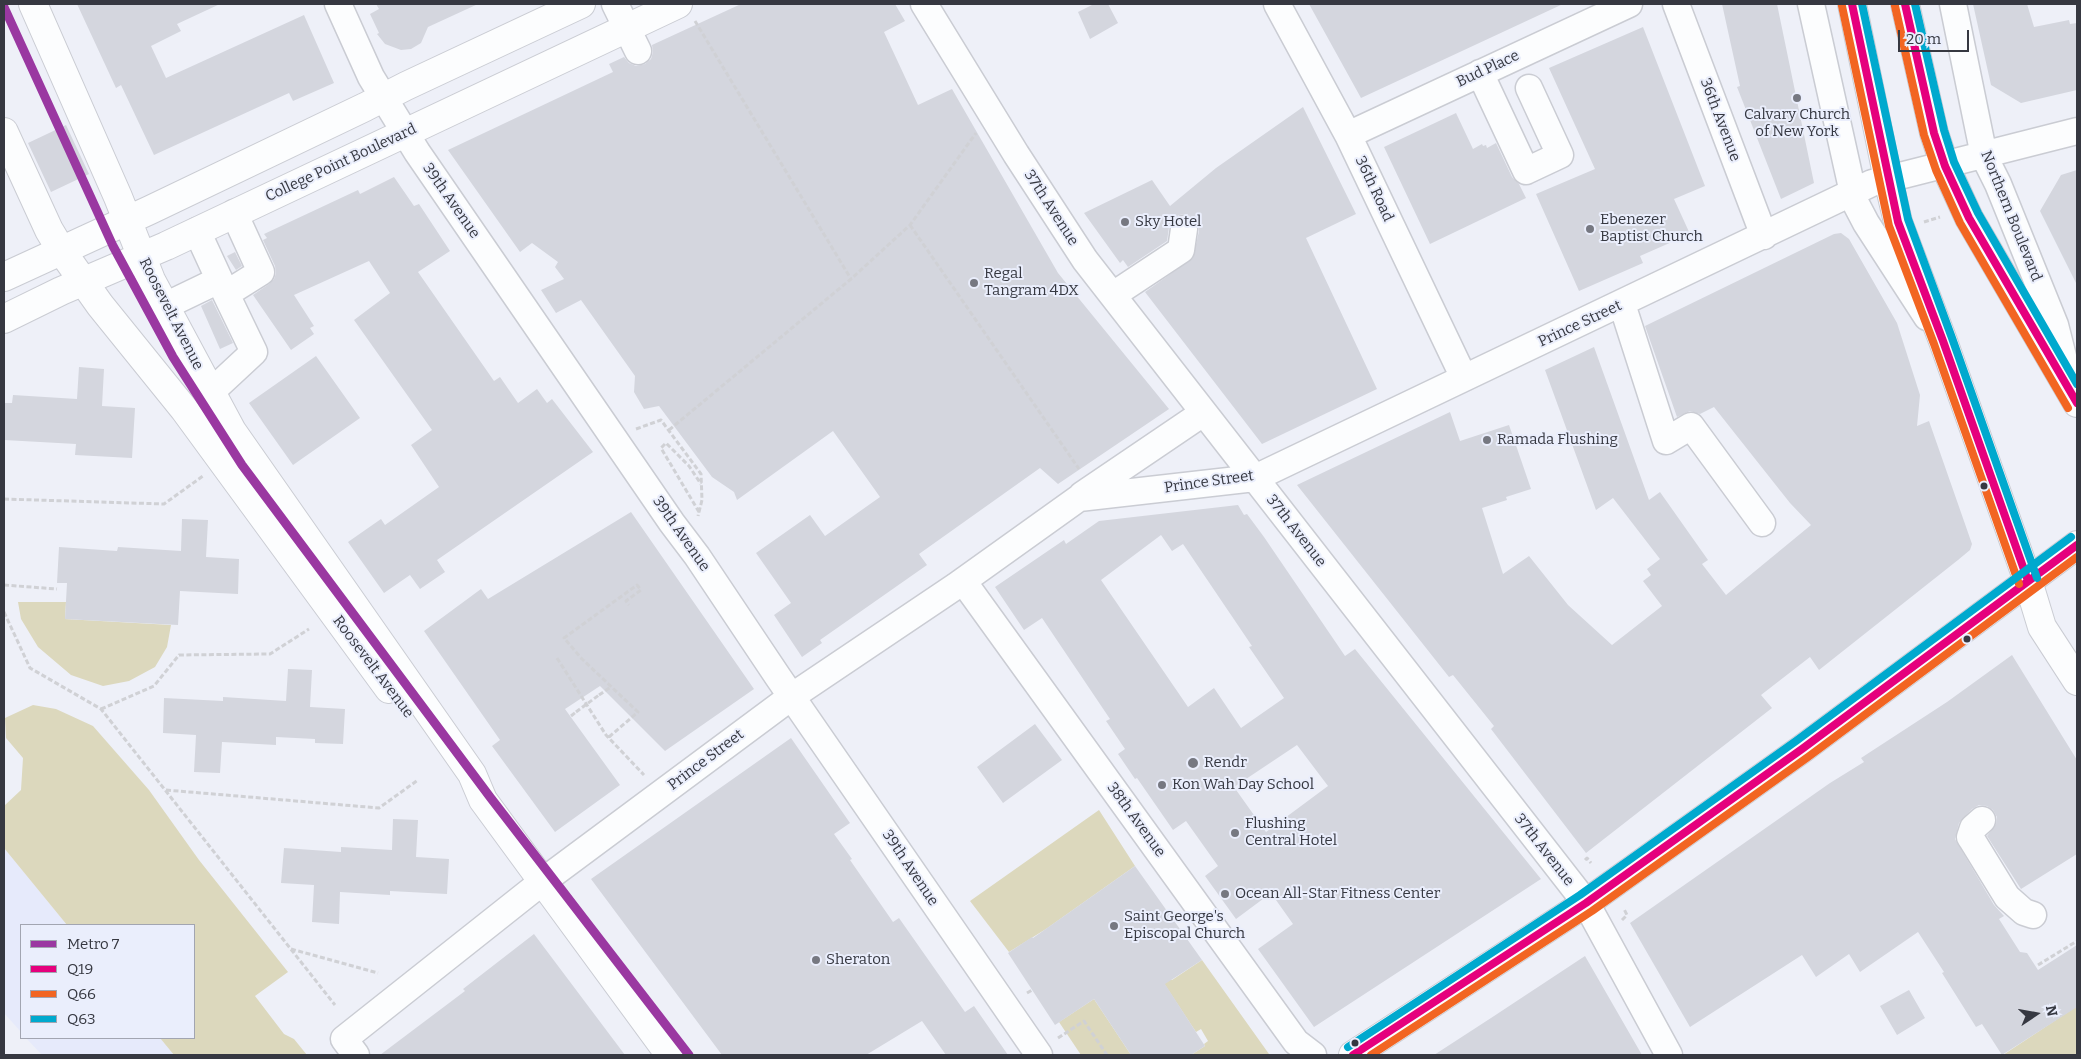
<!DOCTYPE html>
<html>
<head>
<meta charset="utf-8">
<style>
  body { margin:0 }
  #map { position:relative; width:2081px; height:1059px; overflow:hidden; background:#eef0f8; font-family:Bitter,serif }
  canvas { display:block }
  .frame { position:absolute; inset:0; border:5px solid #363841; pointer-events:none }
  .legend { position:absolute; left:20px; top:924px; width:175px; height:115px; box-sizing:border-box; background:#eaeefc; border:1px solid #a2a5b1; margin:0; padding:6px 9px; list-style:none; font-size:15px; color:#363841 }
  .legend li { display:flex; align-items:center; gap:10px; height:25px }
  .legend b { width:25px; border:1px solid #a2a5b1 }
  .north { position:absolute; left:2011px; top:989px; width:50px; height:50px; -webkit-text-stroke:4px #eaeefc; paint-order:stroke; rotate:78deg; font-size:14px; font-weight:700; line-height:20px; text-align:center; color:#363841 }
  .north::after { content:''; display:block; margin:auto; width:18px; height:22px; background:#363841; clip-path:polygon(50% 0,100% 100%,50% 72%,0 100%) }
  .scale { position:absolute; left:1898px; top:30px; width:71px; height:22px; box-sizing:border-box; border:2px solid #363841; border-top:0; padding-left:6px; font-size:15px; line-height:18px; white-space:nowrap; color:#363841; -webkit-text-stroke:4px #eaeefc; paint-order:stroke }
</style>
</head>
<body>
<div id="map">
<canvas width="2081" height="1059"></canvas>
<div class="frame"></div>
<ul class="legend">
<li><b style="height:6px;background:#9a38a1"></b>Metro 7</li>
<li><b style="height:6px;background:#e5007d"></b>Q19</li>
<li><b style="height:6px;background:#f26522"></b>Q66</li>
<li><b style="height:6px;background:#00a9ce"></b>Q63</li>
</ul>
<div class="north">N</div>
<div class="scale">20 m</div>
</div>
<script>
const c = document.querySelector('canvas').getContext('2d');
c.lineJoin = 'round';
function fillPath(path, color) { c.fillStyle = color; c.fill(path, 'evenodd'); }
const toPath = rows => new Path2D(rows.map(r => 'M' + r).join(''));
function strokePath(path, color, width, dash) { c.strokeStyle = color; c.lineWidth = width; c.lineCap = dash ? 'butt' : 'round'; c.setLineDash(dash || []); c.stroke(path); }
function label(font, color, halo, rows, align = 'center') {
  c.font = font + ' Bitter,serif'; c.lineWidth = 4; c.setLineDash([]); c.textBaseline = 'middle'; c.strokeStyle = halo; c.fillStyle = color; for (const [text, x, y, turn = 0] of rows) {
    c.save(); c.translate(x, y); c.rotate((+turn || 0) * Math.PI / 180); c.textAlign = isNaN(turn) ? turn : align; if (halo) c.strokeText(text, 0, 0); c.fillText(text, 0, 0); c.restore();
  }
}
fillPath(toPath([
  [4,848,67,925,21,925,21,1032,4,1013],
  [26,1038,160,1038,174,1055,42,1055]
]), '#e6eafb');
fillPath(toPath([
  [18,602,66,602,65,619,171,625,167,647,155,667,129,681,103,686,71,675,38,647,21,619],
  [33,705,56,709,93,726,149,790,199,860,288,972,255,996,284,1034,294,1039,307,1055,174,1055,160,1038,194,1038,194,925,67,925,4,848,4,806,21,790,23,758,6,738,5,718],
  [1099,810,1135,866,1046,929,1009,952,970,901],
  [1202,960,1269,1054,1267,1055,1191,1055,1205,1046,1204,1044,1208,1041,1201,1029,1196,1032,1157,973,1172,980],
  [1094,999,1131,1055,1081,1055,1059,1022],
  [2077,1006,2077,1055,2003,1055]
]), '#dcd8bd');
fillPath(toPath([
  [77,4,220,4,177,24,181,31,151,46,166,78,304,15,334,83,293,101,289,93,154,155,121,85,116,88],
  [376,4,478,4,428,27,421,43,411,49,401,50,385,44,377,34,379,33,370,14,379,9],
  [741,4,895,4,905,21,884,32,918,105,952,89,1058,273,1169,409,1058,484,1040,468,919,554,927,565,820,640,822,643,802,657,774,615,791,603,756,553,810,515,825,536,880,497,833,431,737,500,734,492,712,477,659,406,644,409,634,392,635,376,581,300,556,313,541,290,564,279,555,267,558,262,532,243,520,252,448,150,613,72,609,64,624,57,629,63,636,66,645,64,651,59,653,52,652,45],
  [1094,4,1108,4,1118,23,1090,39,1078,12],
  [1309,4,1563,4,1361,98],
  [1722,4,1777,4,1814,183,1781,199,1737,87,1740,86],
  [1973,4,2027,4,2034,27,2069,20,2070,24,2077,23,2077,90,2021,103,1991,85],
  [1643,27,1705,186,1674,199,1690,234,1640,256,1643,263,1579,291,1536,194,1595,169,1549,68],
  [1303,107,1356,214,1306,238,1377,389,1262,444,1145,292,1193,258,1199,231,1198,224,1194,218,1186,214,1179,215,1173,219,1169,227,1167,241,1128,267,1123,260,1120,263,1084,213,1152,180,1170,206,1216,168],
  [1456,113,1473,149,1482,144,1483,146,1486,145,1487,148,1496,143,1512,177,1519,184,1526,198,1430,244,1384,147],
  [66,125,89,174,51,192,28,143],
  [2077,170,2077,285,2040,211,2061,175],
  [394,177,414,206,419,204,450,251,418,272,494,381,500,377,518,403,537,389,547,403,552,399,593,452,437,560,445,572,420,589,410,575,384,593,348,542,381,519,385,525,439,487,411,445,432,430,354,320,390,293,369,261,294,295,314,326,310,328,314,334,291,350,253,295,269,284,274,279,276,273,275,266,263,240,267,238,264,234,358,190,360,194],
  [1841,233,1849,239,1897,323,1920,395,1917,426,1929,421,1972,544,1970,550,1958,560,1819,670,1810,657,1761,695,1772,708,1586,853,1491,729,1494,726,1453,675,1449,677,1297,485,1450,412,1460,441,1509,425,1531,489,1506,497,1507,500,1482,508,1503,574,1529,556,1568,605,1612,645,1662,606,1643,581,1651,575,1647,569,1660,559,1613,498,1596,510,1545,370,1594,347,1649,500,1660,492,1708,560,1702,564,1726,595,1811,525,1790,503,1714,407,1700,414,1690,411,1677,417,1645,326,1834,234],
  [235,252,242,266,236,270,227,256],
  [212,300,233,343,220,349,201,306],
  [316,356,360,418,293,465,249,403],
  [79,367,104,369,102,406,135,408,132,458,75,455,76,444,4,440,4,403,12,403,13,395,77,399],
  [1238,505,1244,515,1247,514,1264,537,1345,656,1355,649,1541,879,1314,1027,1258,949,1293,924,1271,893,1236,919,1205,876,1218,866,1186,821,1173,830,1137,778,1135,779,1118,754,1125,749,1106,721,1110,719,1042,618,1024,630,995,587,1064,540,1066,544,1099,521],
  [1161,535,1172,551,1183,544,1252,646,1249,647,1284,698,1241,728,1214,688,1188,707,1101,580],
  [1297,745,1328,786,1266,832,1234,787],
  [631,512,754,689,665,751,600,686,565,709,620,785,555,832,492,746,500,740,424,631,481,589,488,599],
  [182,519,208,520,206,557,239,559,238,594,180,591,178,625,65,619,67,583,57,583,59,547,117,551,118,547,181,551],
  [2012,655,2077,760,2077,854,2021,889,1987,836,1996,824,1997,817,1993,810,1987,806,1979,805,1972,809,1959,823,1955,839,1994,905,2004,916,1999,919,2020,952,2027,953,2038,970,2077,945,2077,1007,2002,1055,1982,1024,1976,1027,1942,973,1944,972,1918,932,1860,972,1849,954,1816,977,1802,955,1690,1027,1630,923,1830,783,1864,762,1861,758,1947,702],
  [288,669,312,670,310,707,345,709,343,744,315,743,315,739,276,737,276,745,222,742,220,773,194,772,196,735,163,733,164,698,223,701,223,697,286,701],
  [1035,724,1062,760,1003,803,977,767],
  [791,738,850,823,834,834,852,859,850,860,893,922,899,918,965,1012,974,1006,1008,1055,946,1055,922,1021,866,1055,722,1055,591,879],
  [393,819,418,820,416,857,449,859,447,894,390,891,390,895,340,892,339,924,312,922,314,885,281,883,284,848,341,852,341,847,392,850],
  [1135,866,1202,960,1165,984,1205,1046,1191,1055,1131,1055,1094,999,1055,1025,1008,953,1032,937,1033,938],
  [534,934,625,1055,380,1055,465,991,463,989],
  [1585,956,1642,1055,1434,1055,1491,1018],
  [1909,990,1925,1018,1897,1035,1880,1006]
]), '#d4d6de');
const minor = toPath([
  [338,4,371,77,417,152,672,523,697,556,778,677,1039,1055],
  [615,4,638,51],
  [924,4,1016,154,1085,260,1586,903,1669,1055],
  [1277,4,1348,135,1464,378],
  [1676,4,1764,236],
  [1811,4,1855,202,1866,223,1927,317],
  [1953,4,1984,156,1998,184,2055,325,2070,384],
  [1480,73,1526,171,1560,155,1529,88],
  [1348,135,1629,4],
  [197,231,226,294],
  [1113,295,1181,250,1184,229],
  [1622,304,1666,441,1691,426,1762,523],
  [165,306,219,280],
  [211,392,254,352,226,294,261,272,234,213],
  [1082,495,1203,413],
  [963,581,1296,1042,1313,1055],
  [1982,820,1973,828,1970,837,1972,840,2007,897,2024,912,2033,915],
  [356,1055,344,1039,542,882,791,697,956,586,1079,498,1255,478,1872,183,2077,131]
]);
const major = toPath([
  [33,4,118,197,151,280,232,431,472,774,483,800,670,1055],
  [1852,4,1888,179,1898,222,1943,341,2028,581,2042,627,2077,681],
  [1905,4,1934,133,1945,166,1969,218,2077,403],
  [4,132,49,230,61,250,100,305,184,409,389,689],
  [4,277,150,210,365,107,406,86,581,4],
  [4,319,61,291,166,246,678,4],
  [1353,1055,1586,903,1802,749,2077,545]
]);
strokePath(minor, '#caccd3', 29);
strokePath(major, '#caccd3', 30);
strokePath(toPath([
  [695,21,851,279],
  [1924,222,1940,217],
  [910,225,1079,469],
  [636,429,661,420,701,474,702,500,698,516],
  [669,430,851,279,910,225,976,133],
  [4,499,164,504,203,476],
  [699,512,661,448,666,443,689,466,701,484],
  [4,585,57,589],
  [4,612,30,668,101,709,335,1005],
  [557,658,606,735,644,775],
  [599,695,611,687],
  [101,709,154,686,179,655,270,654,309,629],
  [571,716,576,712],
  [609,737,638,712,582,659,564,638,637,585,641,590,626,601,629,605],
  [166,790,379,808,418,780],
  [1585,860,1587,858,1591,863],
  [1622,920,1627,915,1624,909],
  [291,949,378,973],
  [2038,965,2077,941],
  [1027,993,1032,990],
  [1058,1038,1084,1021,1107,1055]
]), '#d0d1d5', 3, [5, 2.5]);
strokePath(minor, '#fcfdfe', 26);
strokePath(major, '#fcfdfe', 28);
strokePath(toPath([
  [576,712,599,695]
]), '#d0d1d5', 3, [5, 2.5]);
strokePath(toPath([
  [1852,4,1898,222,1943,341,2028,581],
  [1905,4,1934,133,1945,166,1969,218,2077,403],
  [1353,1055,1586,903,1802,749,2077,545]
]), '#e5007d', 8);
strokePath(toPath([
  [1842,6,1889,226,1934,344,2019,584],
  [1895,6,1924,135,1936,170,1960,223,2068,408],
  [1371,1055,1592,911,1808,757,2077,557]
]), '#f26522', 8);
strokePath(toPath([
  [1862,4,1908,219,1952,338,2037,578],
  [1915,4,1944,130,1954,162,1978,213,2077,384],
  [1348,1047,1580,895,1796,741,2071,537]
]), '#00a9ce', 8);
strokePath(toPath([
  [4,7,113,246,173,357,242,465,490,797,689,1055]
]), '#9a38a1', 9);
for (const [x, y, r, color] of [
  [1797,98,5,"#767881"],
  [1125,222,5,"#767881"],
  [1590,229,5,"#767881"],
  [974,283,5,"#767881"],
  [1487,440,5,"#767881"],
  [1984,486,4.5,"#363841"],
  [1967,639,4.5,"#363841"],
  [1193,763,6,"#767881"],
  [1162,785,5,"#767881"],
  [1235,833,5,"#767881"],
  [1225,894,5,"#767881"],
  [1114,926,5,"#767881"],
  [816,960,5,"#767881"],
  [1355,1043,4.5,"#363841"]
]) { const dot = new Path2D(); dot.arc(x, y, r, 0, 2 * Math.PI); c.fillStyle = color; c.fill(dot); strokePath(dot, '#eaeefc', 2); }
label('15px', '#363841', '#eaeefc', [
  ["Bud Place",1488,69,-25],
  ["36th Avenue",1720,120,69],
  ["College Point Boulevard",341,163,-25],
  ["36th Road",1374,189,65],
  ["39th Avenue",451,201,55],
  ["37th Avenue",1051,208,57],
  ["Northern Boulevard",2011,216,68],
  ["Roosevelt Avenue",171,314,63],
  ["Prince Street",1580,324,-25],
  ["Prince Street",1209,482,-8],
  ["37th Avenue",1296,531,52],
  ["39th Avenue",681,534,55],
  ["Roosevelt Avenue",373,667,53],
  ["Prince Street",706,760,-37],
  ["38th Avenue",1136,820,54],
  ["37th Avenue",1544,850,52],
  ["39th Avenue",910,868,56]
]);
label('15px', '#363841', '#eaeefc', [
  ["Calvary Church",1797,115,"center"],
  ["of New York",1797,132,"center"],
  ["Ebenezer",1600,220],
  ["Baptist Church",1600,237],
  ["Sky Hotel",1135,222],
  ["Regal",984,274],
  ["Tangram 4DX",984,291],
  ["Ramada Flushing",1497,440],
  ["Rendr",1204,763],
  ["Kon Wah Day School",1172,785],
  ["Flushing",1245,824],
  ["Central Hotel",1245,841],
  ["Ocean All-Star Fitness Center",1235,894],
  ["Saint George's",1124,917],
  ["Episcopal Church",1124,934],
  ["Sheraton",826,960]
], 'left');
</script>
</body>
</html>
